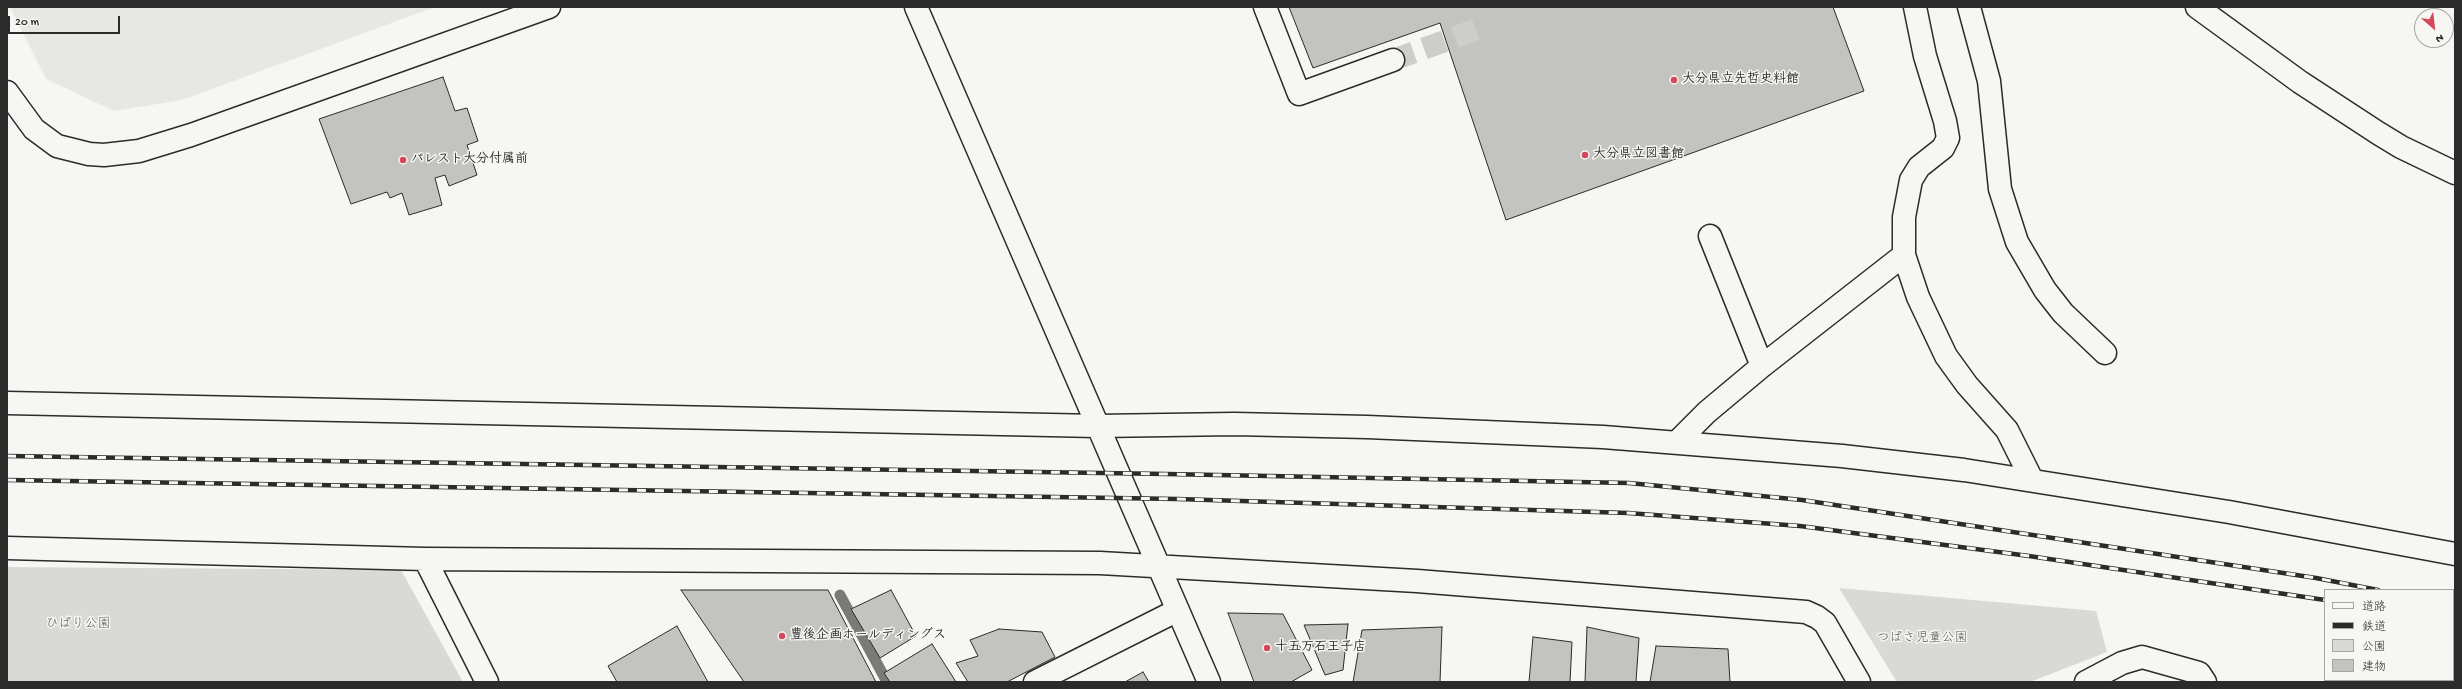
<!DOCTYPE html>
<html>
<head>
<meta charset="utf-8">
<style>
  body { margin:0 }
  #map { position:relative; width:2462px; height:689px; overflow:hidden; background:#f6f6f2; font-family:"Gochi Hand","Klee One",sans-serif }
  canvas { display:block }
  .frame { position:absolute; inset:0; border:8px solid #2b2b2b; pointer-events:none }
  .legend { position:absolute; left:2324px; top:589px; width:130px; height:92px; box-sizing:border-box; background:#f6f6f2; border:1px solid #a5a5a2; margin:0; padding:5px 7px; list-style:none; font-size:12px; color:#2b2b2b }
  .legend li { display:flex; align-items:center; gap:8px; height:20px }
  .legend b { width:20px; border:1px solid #a5a5a2 }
  .north { position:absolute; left:2414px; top:8px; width:40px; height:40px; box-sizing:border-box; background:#f6f6f2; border:1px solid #a5a5a2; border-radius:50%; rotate:152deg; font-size:11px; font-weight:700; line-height:16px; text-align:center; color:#2b2b2b }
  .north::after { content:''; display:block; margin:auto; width:14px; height:18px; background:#d1495b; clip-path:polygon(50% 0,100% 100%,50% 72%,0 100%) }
  .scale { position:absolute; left:8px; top:16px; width:112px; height:18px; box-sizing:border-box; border:2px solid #2b2b2b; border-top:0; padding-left:5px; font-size:12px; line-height:14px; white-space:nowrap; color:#2b2b2b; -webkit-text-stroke:3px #f6f6f2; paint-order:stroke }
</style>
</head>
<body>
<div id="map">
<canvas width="2462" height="689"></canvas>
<div class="frame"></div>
<ul class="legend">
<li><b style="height:5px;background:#f6f6f2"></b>道路</li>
<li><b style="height:5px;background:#2b2b2b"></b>鉄道</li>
<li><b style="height:11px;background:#d9d9d5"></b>公園</li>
<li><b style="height:11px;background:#c3c3c0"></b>建物</li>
</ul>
<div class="north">N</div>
<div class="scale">20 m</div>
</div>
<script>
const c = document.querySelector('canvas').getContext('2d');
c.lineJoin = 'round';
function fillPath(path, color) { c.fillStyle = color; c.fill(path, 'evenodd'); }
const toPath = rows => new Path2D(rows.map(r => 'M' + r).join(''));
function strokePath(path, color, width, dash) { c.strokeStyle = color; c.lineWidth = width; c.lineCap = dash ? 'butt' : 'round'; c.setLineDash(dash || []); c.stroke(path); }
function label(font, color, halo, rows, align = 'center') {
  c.font = font + ' "Gochi Hand","Klee One",sans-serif'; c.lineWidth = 3; c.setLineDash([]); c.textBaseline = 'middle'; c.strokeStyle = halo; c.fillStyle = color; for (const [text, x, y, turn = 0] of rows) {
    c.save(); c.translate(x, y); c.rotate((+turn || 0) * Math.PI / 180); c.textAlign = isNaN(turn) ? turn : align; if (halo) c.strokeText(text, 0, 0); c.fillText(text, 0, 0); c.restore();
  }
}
fillPath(toPath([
  [10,7,435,7,182,100,114,111,46,79]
]), '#e7e7e3');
fillPath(toPath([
  [7,567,401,570,463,682,7,682],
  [1839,588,2096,611,2107,652,2030,682,1897,682]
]), '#d9d9d5');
strokePath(toPath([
  [840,595,887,682]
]), '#7a7a78', 11);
const building = toPath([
  [1289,7,1833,7,1864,91,1506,220,1440,23,1313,68,1289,7],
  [443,77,455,111,467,108,478,141,467,145,477,175,449,186,445,175,435,178,442,205,409,215,402,193,390,198,387,192,351,204,319,119,443,77],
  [681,590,828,590,876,682,744,682,681,590],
  [891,590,916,636,880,658,851,609,891,590],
  [1228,613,1283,614,1312,670,1291,682,1254,682,1228,613],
  [1348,624,1343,670,1325,675,1304,625,1348,624],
  [677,626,708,682,617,682,608,666,677,626],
  [1442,627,1440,682,1353,682,1362,630,1442,627],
  [1587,627,1639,638,1636,682,1585,682,1587,627],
  [999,629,1042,632,1055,657,1007,682,968,682,956,663,978,656,970,640,999,629],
  [1533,637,1572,642,1570,682,1529,682,1533,637],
  [932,644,956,682,890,682,884,673,932,644],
  [1656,646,1728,649,1730,682,1650,682,1656,646],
  [1143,672,1149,682,1125,682,1143,672]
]);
fillPath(building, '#c3c3c0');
strokePath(building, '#2b2b2b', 1);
strokePath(toPath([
  [1393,60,1486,26]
]), '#cdcdca', 22, [22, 11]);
const minor = toPath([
  [916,7,1209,682],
  [1265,7,1299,94,1393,60],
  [1969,7,1989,81,2000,189,2017,242,2045,290,2063,313,2105,353],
  [2197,7,2300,82,2378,133,2401,147,2455,173],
  [7,92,34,129,57,146,89,154,104,155,139,151,191,135,549,7],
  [1710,236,1762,366],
  [1904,255,1918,297,1946,356,1967,385,2007,430,2032,480],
  [7,403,1097,426,1235,424,1367,427,1603,437,1842,456,1964,470,2229,512,2455,554],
  [1677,442,1707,412,1762,366,1904,255,1904,217,1911,180,1919,167,1943,148,1948,138,1945,121,1925,56,1915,7],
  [7,548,425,559,1100,563,1417,581,1806,612,1817,617,1825,623,1859,682],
  [425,559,487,682],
  [1035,682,1178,610],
  [2086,682,2122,663,2142,657,2199,673,2205,682]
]);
strokePath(minor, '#2b2b2b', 25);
strokePath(minor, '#f6f6f2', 22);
const rail = toPath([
  [7,456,1166,474,1629,483,1802,500,2316,578,2378,590],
  [7,480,1177,499,1628,513,1800,526,2029,556,2325,600],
  [2453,605,2455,605],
  [2453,622,2455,623]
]);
strokePath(rail, '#2b2b2b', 4.5);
strokePath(rail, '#f6f6f2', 3, [9]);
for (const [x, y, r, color] of [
  [1674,80,4,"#d1495b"],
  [1585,155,4,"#d1495b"],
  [403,160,4,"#d1495b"],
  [782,636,4,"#d1495b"],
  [1267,648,4,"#d1495b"]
]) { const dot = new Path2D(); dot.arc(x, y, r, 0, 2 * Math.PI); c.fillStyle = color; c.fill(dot); strokePath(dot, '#f6f6f2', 1.5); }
label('bold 13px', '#2b2b2b', '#f6f6f2', [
  ["大分県立先哲史料館",1682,80],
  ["大分県立図書館",1593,155],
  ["パレスト大分付属前",411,160],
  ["豊後企画ホールディングス",790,636],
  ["十五万石王子店",1275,648]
], 'left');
label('13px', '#565656', '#f6f6f2', [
  ["ひばり公園",78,625],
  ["つばさ児童公園",1922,639]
]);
</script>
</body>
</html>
